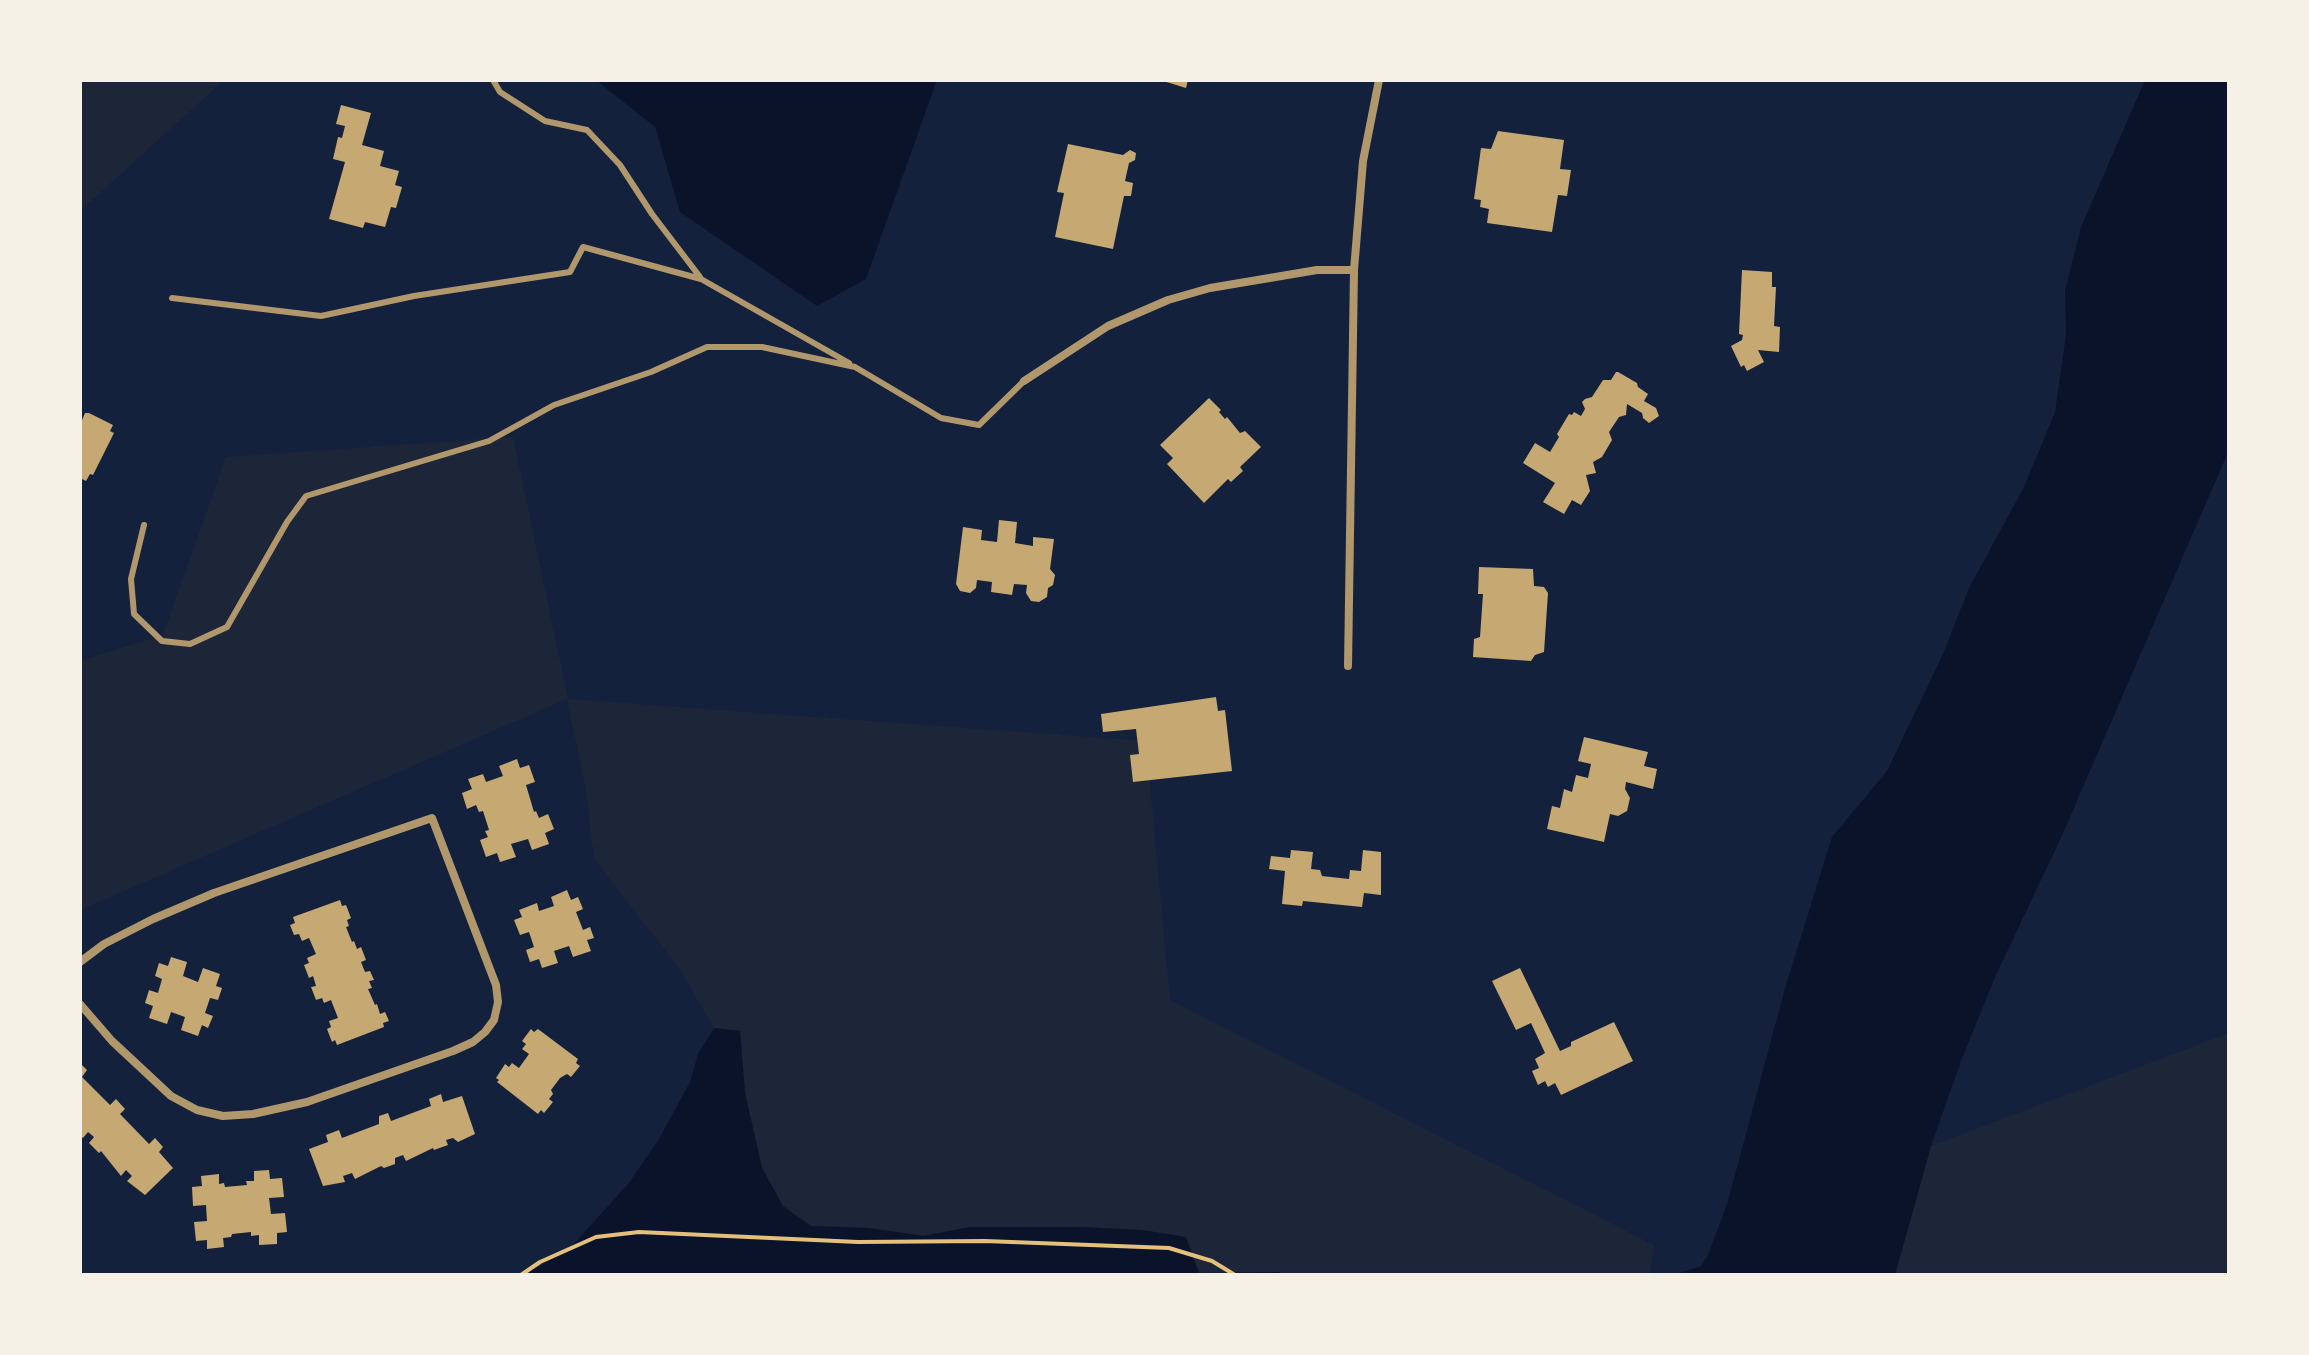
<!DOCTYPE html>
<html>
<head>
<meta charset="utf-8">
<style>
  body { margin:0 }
  #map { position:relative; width:2309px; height:1355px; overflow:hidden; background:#14213d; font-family:"PT Sans",sans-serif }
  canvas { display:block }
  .frame { position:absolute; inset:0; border:82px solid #f6f1e7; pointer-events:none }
</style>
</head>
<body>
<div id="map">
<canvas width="2309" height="1355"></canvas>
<div class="frame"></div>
</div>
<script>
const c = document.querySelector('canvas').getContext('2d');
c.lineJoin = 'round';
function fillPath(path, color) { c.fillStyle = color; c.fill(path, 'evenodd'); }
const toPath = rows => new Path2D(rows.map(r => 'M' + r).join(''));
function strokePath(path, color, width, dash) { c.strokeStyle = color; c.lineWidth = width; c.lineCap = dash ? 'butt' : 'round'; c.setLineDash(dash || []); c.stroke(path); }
fillPath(toPath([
  [80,80,224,80,80,211],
  [513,437,568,699,1146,741,1170,1000,1654,1245,1650,1275,1199,1273,1185,1237,1142,1230,1082,1227,970,1227,924,1236,868,1228,811,1226,783,1206,762,1168,745,1093,740,1031,714,1028,679,968,594,859,586,791,567,699,80,910,80,661,163,635,226,457],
  [2229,1033,2229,1275,1895,1275,1931,1146]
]), '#1d2539');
fillPath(toPath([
  [596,80,937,80,866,279,817,306,680,212,655,127],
  [2145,80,2229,80,2229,450,2060,840,1995,977,1961,1061,1931,1146,1895,1275,1695,1275,1708,1255,1728,1201,1785,988,1832,837,1887,771,1943,654,1969,588,2024,487,2055,412,2066,335,2065,290,2081,227],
  [714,1028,740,1031,745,1093,762,1168,783,1206,811,1226,868,1228,924,1236,970,1227,1082,1227,1142,1230,1186,1237,1199,1273,1280,1272,1280,1275,516,1275,540,1266,571,1247,629,1183,659,1139,690,1082,698,1054]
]), '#0b132b');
strokePath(toPath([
  [1682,1275,1705,1268]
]), '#0b132b', 6);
fillPath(toPath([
  [1160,80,1188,80,1186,88],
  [341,105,371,113,362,145,384,151,380,166,399,171,395,185,402,187,396,208,391,207,385,227,365,222,363,228,329,219,345,162,333,159,338,137,342,138,345,126,336,124],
  [1498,131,1564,140,1560,169,1571,170,1567,196,1558,195,1552,232,1487,223,1489,209,1480,207,1481,200,1474,199,1481,148,1491,149],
  [1068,144,1123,155,1130,150,1136,153,1135,160,1129,163,1125,181,1133,183,1131,196,1124,196,1113,249,1055,237,1064,193,1057,192],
  [1742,270,1772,272,1772,287,1776,287,1774,326,1780,327,1779,352,1758,350,1764,362,1747,371,1744,365,1741,367,1731,346,1742,340,1743,335,1739,334],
  [1616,372,1618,372,1637,383,1638,387,1648,394,1644,401,1656,408,1659,416,1649,423,1643,418,1642,413,1627,404,1626,415,1619,417,1609,432,1612,440,1602,457,1593,462,1596,473,1586,475,1590,491,1581,505,1572,500,1564,514,1543,502,1555,483,1523,463,1535,443,1550,452,1559,437,1557,434,1569,414,1572,415,1574,412,1581,416,1585,409,1582,402,1585,399,1592,397,1603,380,1611,380],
  [1209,398,1221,410,1219,412,1225,419,1227,417,1240,433,1245,431,1261,447,1240,467,1243,471,1231,482,1228,479,1204,503,1167,464,1173,458,1160,445],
  [85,413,89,413,113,425,110,431,114,433,93,475,90,474,86,481,80,478,80,425],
  [999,520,1017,522,1015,543,1033,546,1033,537,1054,539,1050,569,1055,575,1053,585,1048,588,1047,597,1039,602,1031,601,1026,593,1027,585,1014,584,1012,595,991,592,992,582,977,580,976,588,970,593,960,591,956,584,963,527,982,530,981,540,997,542],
  [1479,567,1533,569,1534,586,1544,587,1548,593,1544,652,1535,655,1531,661,1473,657,1474,639,1480,637,1483,594,1478,594],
  [1216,697,1218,711,1225,710,1232,771,1133,782,1130,755,1139,754,1136,729,1103,732,1101,714],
  [1584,737,1648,752,1644,766,1657,769,1653,789,1626,782,1625,789,1630,798,1627,811,1618,816,1610,814,1604,842,1547,829,1552,806,1560,808,1564,789,1572,792,1576,775,1588,778,1591,764,1578,761],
  [517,759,520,768,529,765,535,782,526,785,534,812,536,811,539,818,548,814,554,829,545,833,549,844,532,850,528,839,511,844,516,857,500,862,497,853,486,857,480,840,488,837,485,831,489,830,483,811,479,812,476,805,467,809,462,793,472,789,468,779,483,774,486,782,503,776,499,766],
  [1291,850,1313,852,1311,869,1320,870,1322,876,1349,879,1350,870,1361,871,1363,850,1381,852,1381,895,1364,893,1362,907,1303,901,1302,906,1282,904,1285,871,1269,869,1271,856,1290,858],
  [567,890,571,900,578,897,583,909,576,912,583,930,590,927,594,938,587,940,591,951,573,957,569,946,554,951,558,963,542,968,539,959,530,962,526,950,534,947,529,932,520,935,514,920,522,917,519,910,537,903,539,911,554,906,551,897],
  [340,900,342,906,346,905,351,918,347,920,349,926,346,927,352,942,354,941,357,949,361,947,366,960,361,962,365,972,370,971,374,980,369,981,372,988,368,989,375,1005,377,1004,380,1014,385,1012,389,1021,383,1023,384,1027,337,1045,335,1040,332,1042,327,1029,331,1027,329,1021,338,1018,331,1000,324,1003,322,998,316,1000,311,987,316,986,313,976,309,978,304,965,309,963,307,958,316,954,309,938,302,941,299,934,294,935,290,925,295,923,293,917],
  [171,957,187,962,183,976,198,982,203,968,220,974,216,986,222,988,218,1000,210,998,205,1013,213,1016,208,1028,202,1025,198,1036,181,1030,185,1017,171,1012,167,1024,149,1018,153,1006,145,1003,149,990,158,993,162,979,155,976,159,963,168,966],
  [1520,968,1560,1051,1571,1046,1571,1042,1614,1022,1633,1061,1561,1095,1555,1083,1548,1087,1545,1081,1538,1085,1532,1071,1539,1068,1535,1059,1545,1053,1531,1023,1516,1030,1492,981],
  [531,1029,534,1032,538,1029,578,1059,576,1063,580,1066,571,1077,567,1074,560,1078,551,1090,553,1094,549,1099,553,1102,544,1113,541,1110,538,1114,497,1082,499,1080,496,1078,505,1064,509,1067,512,1063,519,1068,529,1054,522,1049,526,1044,522,1041],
  [80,1063,87,1070,82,1077,110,1105,116,1099,125,1109,120,1114,149,1144,155,1138,163,1147,159,1152,173,1168,145,1195,127,1181,132,1176,126,1170,121,1176,101,1151,99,1153,89,1143,94,1137,88,1132,83,1138,80,1135],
  [441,1094,443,1102,462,1096,475,1134,458,1142,453,1138,446,1140,448,1145,434,1150,433,1148,406,1161,403,1155,395,1158,395,1164,384,1168,381,1166,355,1179,352,1173,343,1176,345,1182,323,1186,309,1149,328,1142,326,1135,339,1130,342,1138,379,1124,379,1116,388,1113,391,1121,431,1106,429,1099],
  [269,1170,270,1179,282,1178,284,1197,269,1198,271,1214,285,1213,287,1232,277,1233,277,1244,259,1245,259,1235,251,1236,251,1232,232,1234,231,1237,223,1238,224,1247,207,1249,207,1240,196,1241,194,1222,207,1221,206,1205,193,1206,192,1187,202,1186,201,1176,219,1174,219,1184,224,1183,225,1187,247,1185,246,1181,254,1181,254,1171]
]), '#c6a872');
strokePath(toPath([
  [521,1275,540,1262,596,1237,639,1232,858,1242,985,1241,1169,1248,1212,1261,1235,1275]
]), '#e5c07b', 4);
strokePath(toPath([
  [493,80,500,92,545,121,587,130,620,165,652,214,700,277],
  [172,298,321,316,414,296,570,272,583,247,701,279,849,363],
  [144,525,131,579,134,614,162,641,190,644,227,627,287,522,306,496,489,441,554,405,651,372,707,347,762,347,855,367,941,418,979,425,1024,381]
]), '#b1986c', 6);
strokePath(toPath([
  [1024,381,1108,326,1168,300,1210,288,1317,270,1354,270],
  [1348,666,1354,270,1363,161,1379,80],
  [80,962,104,944,153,919,214,893,432,818,496,985,498,1002,494,1020,485,1032,473,1042,453,1051,307,1102,253,1114,223,1116,197,1110,171,1096,112,1041,80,1004]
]), '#b1986c', 8);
</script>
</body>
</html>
